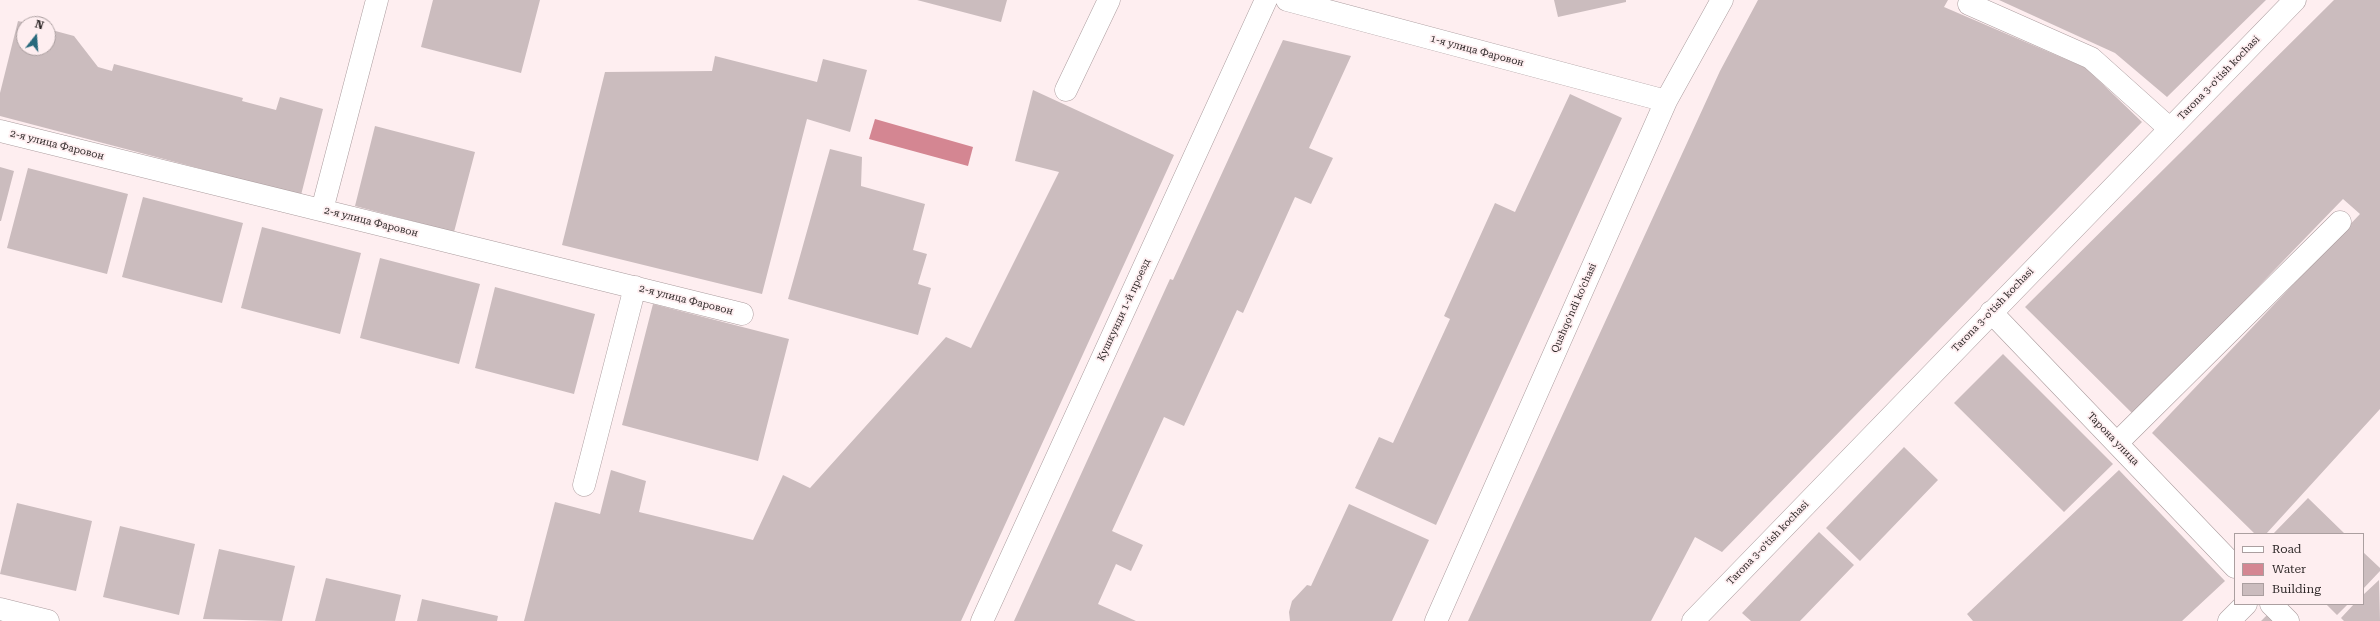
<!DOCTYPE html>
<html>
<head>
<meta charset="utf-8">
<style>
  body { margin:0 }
  #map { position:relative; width:2380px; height:621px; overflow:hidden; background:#feeef0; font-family:"Roboto Serif",serif }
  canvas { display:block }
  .legend { position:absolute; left:2234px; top:533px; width:130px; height:72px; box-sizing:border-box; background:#feeef0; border:1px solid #ab9fa0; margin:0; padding:5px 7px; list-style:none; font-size:12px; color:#2f2929 }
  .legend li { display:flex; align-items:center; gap:8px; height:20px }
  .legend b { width:20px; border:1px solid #ab9fa0 }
  .north { position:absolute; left:16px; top:16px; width:40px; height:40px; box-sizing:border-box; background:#feeef0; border:1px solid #ab9fa0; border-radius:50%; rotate:17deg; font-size:11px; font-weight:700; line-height:16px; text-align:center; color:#2f2929 }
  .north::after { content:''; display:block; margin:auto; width:14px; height:18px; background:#27697c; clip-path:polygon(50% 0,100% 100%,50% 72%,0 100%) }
</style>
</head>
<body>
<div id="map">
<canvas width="2380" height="621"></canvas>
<ul class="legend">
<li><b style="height:5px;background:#fff"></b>Road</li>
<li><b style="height:11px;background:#d48692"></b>Water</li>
<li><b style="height:11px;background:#cbbcbe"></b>Building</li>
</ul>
<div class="north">N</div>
</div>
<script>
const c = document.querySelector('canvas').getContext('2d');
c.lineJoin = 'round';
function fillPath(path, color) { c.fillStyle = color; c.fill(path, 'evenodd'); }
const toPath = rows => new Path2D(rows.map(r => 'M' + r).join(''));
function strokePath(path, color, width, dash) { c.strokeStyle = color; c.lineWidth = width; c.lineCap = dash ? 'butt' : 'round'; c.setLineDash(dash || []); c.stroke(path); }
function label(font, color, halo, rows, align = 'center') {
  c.font = font + ' "Roboto Serif",serif'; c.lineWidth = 3.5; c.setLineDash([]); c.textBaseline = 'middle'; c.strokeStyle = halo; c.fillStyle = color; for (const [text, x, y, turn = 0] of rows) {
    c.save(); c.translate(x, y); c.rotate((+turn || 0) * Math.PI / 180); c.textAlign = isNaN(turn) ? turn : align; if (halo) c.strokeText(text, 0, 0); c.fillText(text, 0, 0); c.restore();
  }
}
fillPath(toPath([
  [875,119,973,147,968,166,869,139]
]), '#d48692');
fillPath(toPath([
  [433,0,540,0,521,73,421,47],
  [917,0,1007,0,1001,22],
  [1554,0,1626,0,1626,2,1558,17],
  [1758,0,1948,0,1944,7,2086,68,2142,122,1722,552,1695,537,1651,621,1468,621,1720,71],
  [1999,0,2266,0,2167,97,2115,53],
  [2334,0,2380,0,2380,409,2266,534,2255,534,2152,433,2360,214,2343,199,2134,415,2025,307],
  [18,21,27,23,24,24,24,48,48,48,48,29,74,36,98,67,112,71,114,64,243,98,242,101,276,110,280,97,323,109,301,195,0,116,0,93],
  [1283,40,1351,56,1309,148,1333,158,1311,204,1295,197,1243,313,1237,310,1184,426,1164,417,1112,531,1143,545,1131,571,1116,564,1098,604,1136,621,1014,621,1170,279,1173,280],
  [715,56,817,82,823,59,867,70,850,132,807,119,762,294,562,245,605,72,712,71],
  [1033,90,1174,155,961,621,524,621,555,502,600,514,611,470,646,481,639,512,753,540,783,475,810,488,946,337,971,348,1059,172,1015,161],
  [1570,94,1622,118,1436,525,1355,488,1379,437,1393,443,1450,319,1444,316,1495,203,1515,212],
  [375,126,475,152,454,232,355,206],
  [830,149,862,157,861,186,925,204,913,250,927,254,918,284,931,288,918,335,788,299],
  [0,167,14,171,1,221,0,221],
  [28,168,128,194,107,274,7,248],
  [143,197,243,223,222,303,122,277],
  [262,227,361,253,340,334,241,308],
  [380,258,480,284,459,364,360,338],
  [495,287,595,314,574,394,475,368],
  [653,304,789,339,758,461,622,425],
  [2003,354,2113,464,2064,512,1954,403],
  [1904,447,1938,480,1860,561,1826,528],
  [2119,470,2225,581,2182,621,1973,621,1967,614],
  [2308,498,2345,534,2273,534],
  [17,503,92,521,76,591,0,574],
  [1349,504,1429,540,1392,621,1290,621,1289,612,1292,601,1307,585,1311,586],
  [120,526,195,544,179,615,103,597],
  [1819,532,1854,565,1800,621,1751,621,1742,613],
  [219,549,295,566,282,621,203,619],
  [2363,552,2380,568,2380,571,2363,589],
  [326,578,401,595,395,621,315,621],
  [2379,580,2380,621,2344,621,2341,618,2354,604,2363,604,2363,595],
  [422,599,498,616,497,621,417,621],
  [2326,604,2348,604,2337,615],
  [2267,615,2273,621,2261,621]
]), '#cbbcbe');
const minor = toPath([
  [1287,0,1666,101],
  [1969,4,2091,58,2169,128],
  [1066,90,1109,0],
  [0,131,742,314],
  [322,210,377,0],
  [1991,312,2235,567],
  [2117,443,2340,222],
  [584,485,635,287],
  [2271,604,2288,621],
  [0,609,48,621],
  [982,621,1266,0],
  [1436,621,1666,101,1722,0],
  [1693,621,2295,0],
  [2229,621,2246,604]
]);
strokePath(minor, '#ab9c9e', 23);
strokePath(minor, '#fff', 22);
label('10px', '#2f2929', '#feeef0', [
  ["1-я улица Фаровон",1477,51,15],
  ["Tarona 3-o'tish kochasi",2219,78,-46],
  ["2-я улица Фаровон",57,145,14],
  ["2-я улица Фаровон",371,222,14],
  ["2-я улица Фаровон",686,300,14],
  ["Qushqo'ndi ko'chasi",1574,308,-66],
  ["Кушкунди 1-й проезд",1124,310,-65],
  ["Tarona 3-o'tish kochasi",1993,310,-46],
  ["Тарона улица",2113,439,46],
  ["Tarona 3-o'tish kochasi",1768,543,-46]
]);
</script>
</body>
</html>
